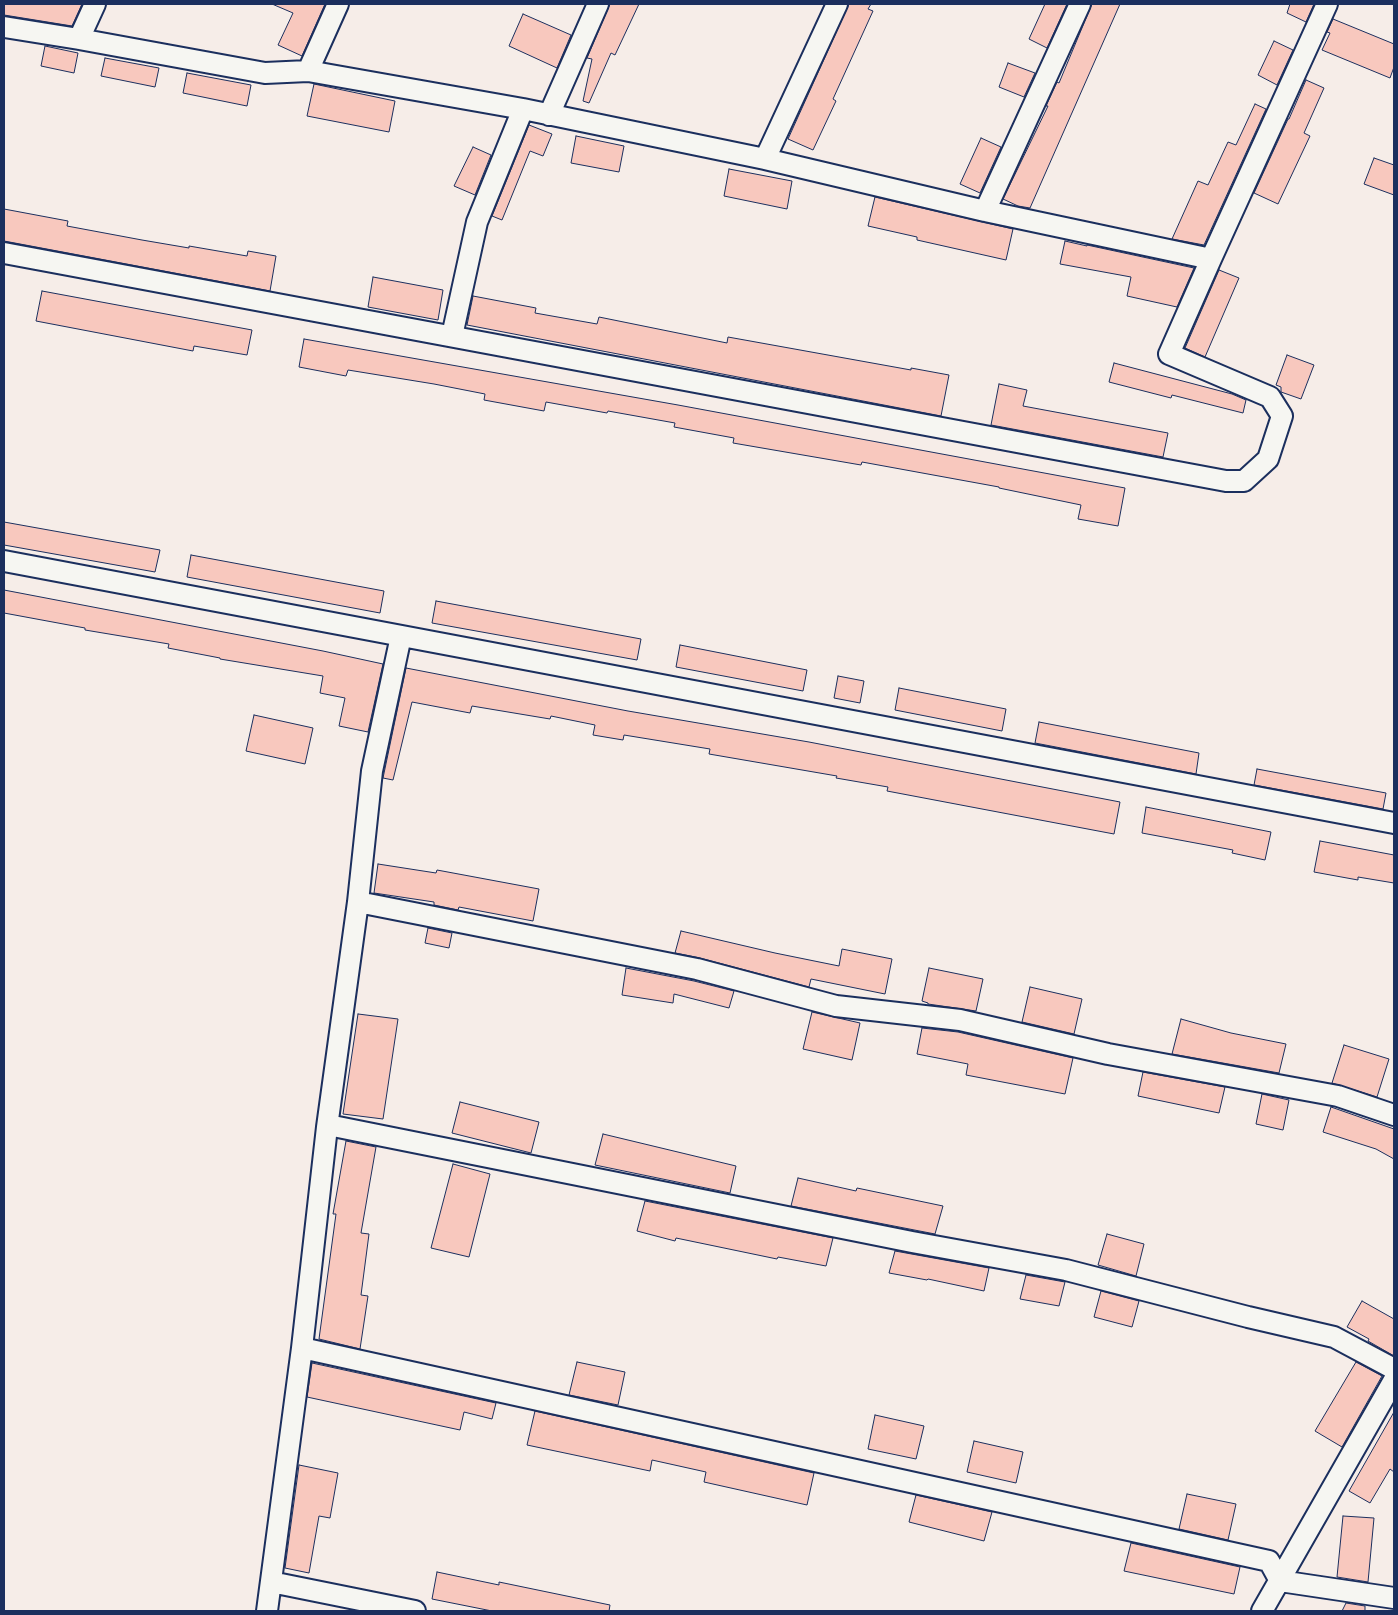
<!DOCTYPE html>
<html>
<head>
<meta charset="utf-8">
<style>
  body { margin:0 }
  #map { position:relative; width:1398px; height:1615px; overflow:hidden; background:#f6ede8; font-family:Caveat,sans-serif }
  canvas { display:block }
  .frame { position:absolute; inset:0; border:5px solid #1b2f5e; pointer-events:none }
</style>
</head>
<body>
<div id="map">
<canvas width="1398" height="1615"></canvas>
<div class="frame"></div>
</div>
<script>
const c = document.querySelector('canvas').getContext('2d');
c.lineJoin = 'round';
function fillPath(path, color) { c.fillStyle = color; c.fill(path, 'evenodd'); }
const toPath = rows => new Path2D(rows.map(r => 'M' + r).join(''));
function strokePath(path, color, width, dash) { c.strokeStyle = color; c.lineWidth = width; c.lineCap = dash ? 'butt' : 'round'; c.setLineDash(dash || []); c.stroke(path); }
const building = toPath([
  [4,4,82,4,72,26,4,15,4,4],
  [272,4,325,4,302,56,278,45,293,13,272,4],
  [610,4,639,4,615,55,611,53,589,103,583,101,592,59,587,58,610,4],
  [849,4,871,4,868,9,873,11,833,99,836,101,813,150,788,139,849,4],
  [1045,4,1067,4,1047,48,1029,39,1045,4],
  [1092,4,1120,4,1030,208,1018,206,1003,199,1048,106,1046,106,1057,82,1059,83,1092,4],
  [1290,4,1314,4,1306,22,1287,13,1290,4],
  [523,14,571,35,557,68,509,46,523,14],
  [1333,19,1394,44,1394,67,1390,78,1322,50,1330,33,1327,32,1333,19],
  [1274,41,1293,50,1277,85,1258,75,1274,41],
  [45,46,78,53,74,73,41,66,45,46],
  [105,58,159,68,155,87,101,76,105,58],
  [1008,63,1035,73,1024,97,999,87,1008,63],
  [187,73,251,85,247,106,183,93,187,73],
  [1306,80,1324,88,1304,133,1310,136,1278,204,1254,193,1288,119,1289,119,1306,80],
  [314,84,395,101,389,132,307,116,314,84],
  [1255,104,1266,109,1204,245,1172,239,1198,181,1208,185,1228,142,1236,145,1255,104],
  [529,125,552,134,543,156,530,151,502,220,492,216,529,125],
  [576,136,624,146,619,172,571,163,576,136],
  [981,138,1001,147,980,193,960,184,981,138],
  [473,147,491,155,475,195,454,186,473,147],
  [1374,158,1394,165,1394,195,1364,184,1374,158],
  [729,169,792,181,787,209,724,196,729,169],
  [875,197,1013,229,1006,260,917,240,917,237,868,226,875,197],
  [4,209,68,221,67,226,142,240,189,248,189,246,247,256,248,251,276,256,270,291,4,241,4,209],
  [1065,241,1087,246,1087,245,1194,268,1177,307,1127,296,1131,277,1060,264,1065,241],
  [1219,270,1239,278,1205,357,1185,348,1219,270],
  [373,277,443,290,438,320,368,307,373,277],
  [42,291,252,330,247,355,194,346,193,351,36,321,42,291],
  [473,296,536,308,535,313,597,324,599,317,727,343,728,337,911,370,911,368,949,375,941,416,467,325,473,296],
  [304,339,678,405,1125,488,1118,526,1078,519,1081,505,999,488,999,487,862,462,861,465,733,443,734,438,674,427,675,423,608,411,607,413,546,402,544,411,484,400,485,394,434,384,348,370,346,376,299,367,304,339],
  [1287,355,1314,365,1301,399,1281,392,1281,387,1276,385,1287,355],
  [1114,363,1232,394,1246,400,1243,413,1172,395,1171,398,1109,382,1114,363],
  [999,384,1027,390,1023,406,1168,433,1163,457,991,425,999,384],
  [4,522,160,550,155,572,4,545,4,522],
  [191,555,384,591,380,613,187,577,191,555],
  [4,590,323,651,383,664,368,732,339,726,345,698,320,693,323,676,220,659,220,658,168,648,169,644,85,630,85,628,4,613,4,590],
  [436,601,641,639,637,660,432,623,436,601],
  [680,645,807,670,803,691,676,667,680,645],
  [406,668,628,711,809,742,1120,802,1114,834,887,791,888,787,836,778,837,776,709,754,710,749,624,735,623,740,593,735,595,725,551,716,550,719,472,706,470,713,412,702,393,780,383,778,406,668],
  [838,676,864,681,860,703,834,698,838,676],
  [899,688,1006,709,1002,731,895,710,899,688],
  [254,715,313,728,305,764,246,751,254,715],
  [1039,722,1199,753,1196,774,1035,743,1039,722],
  [1257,769,1386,793,1383,809,1254,785,1257,769],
  [1146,807,1271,832,1265,860,1232,853,1233,850,1142,833,1146,807],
  [1320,841,1394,855,1394,883,1358,877,1358,880,1314,872,1320,841],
  [378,864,436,873,437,870,539,889,533,921,459,907,458,910,434,905,434,902,374,893,378,864],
  [428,928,452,933,449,948,425,943,428,928],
  [681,931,775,953,839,966,842,949,892,959,885,994,811,979,809,987,700,958,675,953,681,931],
  [626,968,694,981,734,991,729,1008,674,994,673,1003,622,995,626,968],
  [929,968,983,979,976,1011,928,1004,928,1003,922,1001,929,968],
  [1030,987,1082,999,1074,1034,1022,1022,1030,987],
  [812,1012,860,1023,852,1060,803,1049,812,1012],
  [358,1014,398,1019,383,1119,343,1114,358,1014],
  [1181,1019,1231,1033,1286,1044,1279,1073,1172,1054,1181,1019],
  [922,1028,958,1032,1073,1058,1065,1094,966,1075,968,1064,917,1054,922,1028],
  [1344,1045,1389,1059,1377,1097,1332,1083,1344,1045],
  [1143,1072,1225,1087,1219,1113,1138,1096,1143,1072],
  [1262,1094,1289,1100,1283,1130,1256,1124,1262,1094],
  [460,1102,539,1122,531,1153,452,1133,460,1102],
  [1331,1107,1394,1129,1394,1159,1376,1149,1323,1132,1331,1107],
  [603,1134,736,1166,730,1193,595,1165,603,1134],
  [346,1141,376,1147,361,1233,369,1234,361,1295,368,1296,360,1349,319,1339,336,1214,333,1214,346,1141],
  [453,1164,490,1174,469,1257,431,1248,453,1164],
  [798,1178,856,1191,857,1188,943,1206,935,1234,791,1206,798,1178],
  [645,1201,833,1238,826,1266,778,1257,777,1259,676,1238,675,1241,637,1231,645,1201],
  [1107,1234,1144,1244,1136,1276,1098,1265,1107,1234],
  [895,1251,989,1268,984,1291,928,1279,927,1280,889,1273,895,1251],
  [1026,1275,1065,1282,1059,1306,1020,1299,1026,1275],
  [1101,1291,1139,1301,1132,1327,1094,1317,1101,1291],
  [1362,1301,1394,1319,1394,1356,1368,1341,1369,1339,1347,1327,1362,1301],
  [577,1362,625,1372,618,1405,569,1395,577,1362],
  [1356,1362,1382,1376,1342,1447,1315,1431,1356,1362],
  [312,1363,496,1403,492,1419,464,1412,460,1430,307,1397,312,1363],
  [535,1411,814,1473,807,1505,704,1482,706,1472,652,1460,650,1471,527,1445,535,1411],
  [1394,1412,1394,1472,1390,1469,1370,1503,1349,1491,1394,1412],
  [875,1415,924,1426,916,1459,868,1449,875,1415],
  [974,1441,1023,1452,1016,1483,967,1472,974,1441],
  [299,1465,338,1473,330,1518,319,1516,309,1573,285,1568,299,1465],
  [1187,1494,1236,1504,1228,1540,1179,1529,1187,1494],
  [916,1495,992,1512,984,1541,909,1522,916,1495],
  [1343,1516,1374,1518,1368,1582,1337,1577,1343,1516],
  [1131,1543,1240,1567,1234,1594,1124,1571,1131,1543],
  [437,1572,499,1585,499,1582,610,1605,609,1611,492,1611,432,1599,437,1572],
  [1346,1603,1365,1606,1365,1611,1342,1611,1346,1603]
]);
fillPath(building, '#f8c8be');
strokePath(building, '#1b2f5e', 1);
const minor = toPath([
  [4,27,79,39,265,73,308,71,523,109,765,159,985,211,1211,259],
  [79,39,95,4],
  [308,71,338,4],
  [549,115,598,4],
  [765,159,837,4],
  [985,211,1080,4],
  [4,253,1226,481,1244,481,1268,459,1282,416,1270,397,1169,354,1211,259,1327,4],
  [452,336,477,222,523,109],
  [4,561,1394,823],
  [358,902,697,969,836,1006,960,1020,1108,1054,1338,1096,1394,1115],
  [328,1125,912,1242,1066,1270,1248,1317,1334,1337,1394,1369],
  [302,1348,1269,1561,1280,1581,1394,1598],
  [271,1582,415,1611],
  [267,1611,302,1348,327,1127,358,902,372,771,401,636],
  [1262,1611,1394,1380]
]);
strokePath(minor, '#1b2f5e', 24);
strokePath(minor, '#f6f6f2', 20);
</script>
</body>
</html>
